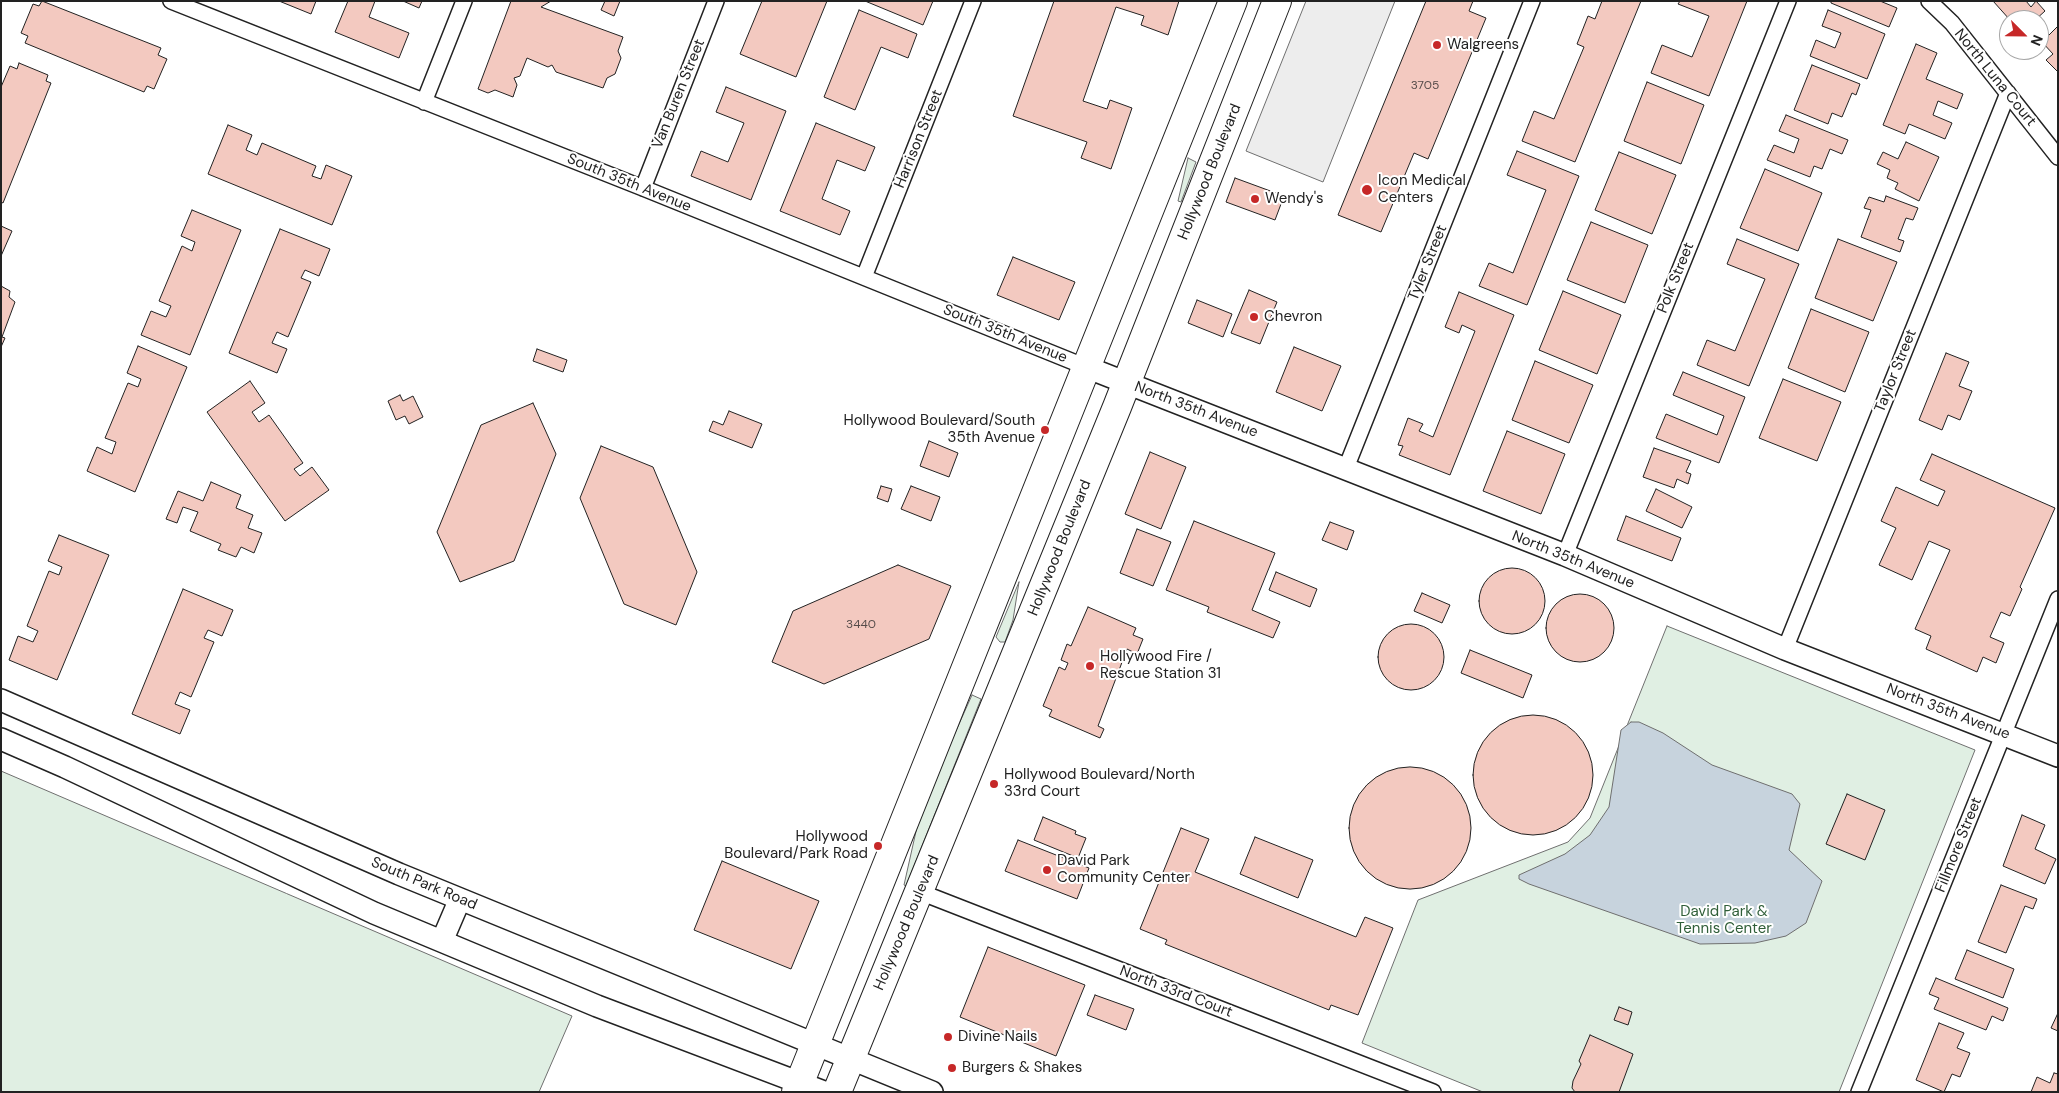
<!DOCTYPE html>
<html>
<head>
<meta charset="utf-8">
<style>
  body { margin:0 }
  #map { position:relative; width:2059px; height:1093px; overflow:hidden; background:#fff; font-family:"DM Sans",sans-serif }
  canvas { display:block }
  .frame { position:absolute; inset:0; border:2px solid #222; pointer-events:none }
  .north { position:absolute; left:1999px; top:10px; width:50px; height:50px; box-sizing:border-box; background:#fff; border:1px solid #a7a7a7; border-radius:50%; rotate:113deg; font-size:14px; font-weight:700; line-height:20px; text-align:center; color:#222 }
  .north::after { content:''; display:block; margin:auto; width:18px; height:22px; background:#c62828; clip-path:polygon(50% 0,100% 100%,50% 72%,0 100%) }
</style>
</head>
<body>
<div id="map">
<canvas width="2059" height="1093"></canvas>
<div class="frame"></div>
<div class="north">N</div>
</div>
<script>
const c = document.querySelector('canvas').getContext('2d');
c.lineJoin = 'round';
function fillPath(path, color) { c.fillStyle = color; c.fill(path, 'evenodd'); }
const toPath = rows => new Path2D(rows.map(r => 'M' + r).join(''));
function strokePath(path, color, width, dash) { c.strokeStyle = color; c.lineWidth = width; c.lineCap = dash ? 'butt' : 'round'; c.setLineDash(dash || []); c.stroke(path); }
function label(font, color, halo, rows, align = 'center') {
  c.font = font + ' "DM Sans",sans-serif'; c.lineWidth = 4; c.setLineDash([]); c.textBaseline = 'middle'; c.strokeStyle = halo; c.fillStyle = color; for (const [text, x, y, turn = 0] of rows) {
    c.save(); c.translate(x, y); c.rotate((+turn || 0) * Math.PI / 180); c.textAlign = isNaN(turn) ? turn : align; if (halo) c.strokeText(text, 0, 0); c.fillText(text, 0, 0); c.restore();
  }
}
const green = toPath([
  [1188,158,1196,162,1181,202,1178,201,1188,158],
  [1019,582,1013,620,1005,642,1000,642,996,637,1019,582],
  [1667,626,1975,750,1839,1092,1483,1092,1362,1043,1418,900,1568,842,1590,818,1667,626],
  [972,695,981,699,906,886,904,885,921,809,972,695],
  [1,771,572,1016,539,1092,1,1092,1,771]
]);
fillPath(green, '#e0efe3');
strokePath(green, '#6f6f6f', 1);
const parking = toPath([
  [1306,1,1395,1,1323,182,1246,151,1306,1]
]);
fillPath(parking, '#ededed');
strokePath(parking, '#6f6f6f', 1);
const water = toPath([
  [1631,722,1639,722,1663,733,1712,765,1792,794,1800,804,1789,850,1822,881,1806,923,1786,936,1755,943,1700,944,1529,884,1519,879,1519,875,1565,854,1590,835,1609,807,1621,730,1631,722]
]);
fillPath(water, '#c7d3dd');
strokePath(water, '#6f6f6f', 1);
const building = toPath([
  [42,1,161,48,158,55,167,59,154,89,147,86,144,92,25,43,28,36,21,33,33,4,39,6,42,1],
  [279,1,316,1,311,14,279,1],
  [348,1,375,1,369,17,409,33,399,58,335,32,348,1],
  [403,1,422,1,419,8,403,1],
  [511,1,551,1,541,7,623,37,618,51,621,58,615,74,607,78,603,88,556,72,552,65,548,67,527,58,520,76,514,78,517,85,513,97,495,90,488,93,478,89,511,1],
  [605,1,620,1,614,16,601,10,605,1],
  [762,1,827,1,796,77,740,54,762,1],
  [865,1,933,1,923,25,865,1],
  [1054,1,1179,1,1168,35,1141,25,1144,16,1116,7,1083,101,1107,109,1110,100,1132,108,1111,169,1081,158,1087,142,1013,116,1054,1],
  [1426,1,1473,1,1469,11,1486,18,1428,159,1414,153,1381,232,1338,215,1426,1],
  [1602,1,1641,1,1575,162,1522,141,1534,111,1554,119,1584,47,1577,44,1588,16,1595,19,1602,1],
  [1680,1,1747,1,1709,96,1651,73,1662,45,1692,57,1709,16,1678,4,1680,1],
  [1831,1,1880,1,1897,8,1889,27,1831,3,1831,1],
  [1993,1,2026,1,2031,7,2036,1,2045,11,2035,20,2010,20,1993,1],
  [859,10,917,34,908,58,881,47,855,110,824,97,859,10],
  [1828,10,1885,34,1867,79,1810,56,1816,40,1835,48,1841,33,1822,26,1828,10],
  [2058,26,2058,72,2046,60,2053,54,2042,42,2058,26],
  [1916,44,1937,53,1926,79,1963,94,1957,109,1938,101,1933,115,1952,123,1945,139,1909,124,1905,134,1883,125,1916,44],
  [19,63,48,75,46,81,51,83,3,203,1,202,1,87,10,66,17,69,19,63],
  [1812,65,1860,84,1856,95,1852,93,1842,117,1832,113,1828,124,1794,110,1812,65],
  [1647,82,1704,105,1681,164,1624,141,1647,82],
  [726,87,786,111,751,200,691,176,701,151,728,162,744,123,716,112,726,87],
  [1786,115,1848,140,1842,154,1830,149,1822,169,1814,166,1810,177,1767,160,1774,145,1794,153,1799,139,1779,131,1786,115],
  [816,123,875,147,865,171,837,160,822,199,850,211,840,235,780,211,816,123],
  [228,125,252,135,246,150,257,155,262,143,316,166,312,176,321,179,326,165,352,176,332,225,208,174,228,125],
  [1906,142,1939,157,1919,201,1895,189,1898,183,1887,178,1890,170,1877,164,1883,152,1898,159,1906,142],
  [1517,151,1579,176,1527,305,1479,286,1489,263,1513,273,1546,190,1507,175,1517,151],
  [1619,152,1676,175,1652,234,1595,210,1619,152],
  [1765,169,1822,193,1798,251,1740,228,1765,169],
  [1235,178,1284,196,1275,220,1226,202,1235,178],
  [1886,196,1918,208,1913,220,1906,218,1898,239,1904,241,1900,252,1861,237,1871,210,1864,208,1869,197,1884,202,1886,196],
  [192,210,241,230,190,355,141,335,151,311,166,317,171,306,159,301,182,246,192,251,195,242,181,236,192,210],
  [1591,222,1648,245,1625,303,1567,280,1591,222],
  [1,226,12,231,1,256,1,226],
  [280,229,330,249,319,276,305,270,301,278,311,282,288,337,277,332,272,343,287,349,277,373,229,353,280,229],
  [1737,239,1799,264,1749,386,1697,365,1707,340,1735,351,1765,279,1727,264,1737,239],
  [1838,239,1897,262,1873,321,1815,298,1838,239],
  [1013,257,1075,282,1059,320,997,295,1013,257],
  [1,286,10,291,9,297,15,302,2,337,5,338,1,347,1,286],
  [1249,290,1277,302,1260,344,1231,333,1249,290],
  [1563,291,1621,315,1597,374,1539,350,1563,291],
  [1459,292,1514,315,1450,475,1399,455,1403,446,1398,445,1408,418,1423,424,1419,431,1433,437,1475,331,1462,325,1459,333,1445,327,1459,292],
  [1197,300,1232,314,1223,337,1188,323,1197,300],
  [1811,309,1869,332,1845,392,1788,368,1811,309],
  [138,346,187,367,135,492,87,471,97,447,112,454,116,442,105,438,128,383,138,387,141,379,127,373,138,346],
  [1294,347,1341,366,1322,411,1276,392,1294,347],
  [537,349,567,360,563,372,533,361,537,349],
  [1946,353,1969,362,1959,386,1972,391,1960,420,1948,415,1942,430,1919,420,1946,353],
  [1535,361,1593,385,1569,443,1512,420,1535,361],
  [1683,372,1745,397,1719,463,1656,438,1666,414,1717,435,1724,416,1673,395,1683,372],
  [1783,379,1841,402,1817,461,1759,438,1783,379],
  [250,381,265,403,252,412,259,422,269,415,303,463,294,469,300,476,312,467,329,490,285,521,207,412,250,381],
  [400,395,403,401,413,396,423,417,409,424,405,416,396,420,388,401,400,395],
  [533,403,556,454,514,561,460,582,437,532,481,425,533,403],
  [729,411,762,424,752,448,709,431,713,421,723,425,729,411],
  [1507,431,1565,454,1541,514,1483,491,1507,431],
  [929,441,958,453,949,477,920,466,929,441],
  [601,446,653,467,697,572,676,625,624,604,580,498,601,446],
  [1654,448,1691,461,1686,472,1691,474,1688,484,1677,479,1674,488,1643,477,1654,448],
  [1150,452,1186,467,1161,529,1125,514,1150,452],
  [1932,454,2055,508,2020,587,2022,589,2010,616,2001,612,1990,637,2004,643,1996,663,1983,657,1977,672,1926,649,1931,636,1915,629,1950,550,1929,541,1912,580,1879,565,1896,528,1881,521,1896,487,1938,506,1945,491,1920,480,1932,454],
  [211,482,241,495,236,508,253,515,248,528,262,533,254,553,241,547,236,557,218,550,221,544,190,531,198,512,183,507,177,523,166,519,178,491,203,501,211,482],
  [881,486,892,489,888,502,877,498,881,486],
  [911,486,940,497,931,521,901,509,911,486],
  [1656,489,1692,507,1682,528,1646,511,1656,489],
  [1626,516,1681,538,1672,561,1617,540,1626,516],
  [1194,521,1275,553,1252,610,1280,622,1273,638,1207,612,1209,607,1166,590,1194,521],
  [1330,522,1354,531,1347,550,1322,540,1330,522],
  [1137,529,1171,542,1153,586,1120,573,1137,529],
  [59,535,109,555,57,680,9,660,18,636,33,642,38,631,27,626,49,571,59,575,62,567,48,561,59,535],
  [898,565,951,586,929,639,824,684,772,662,793,611,898,565],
  '1479 601a33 33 0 1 1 66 0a33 33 0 1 1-66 0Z',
  [1276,572,1317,589,1310,607,1269,590,1276,572],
  [183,589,233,610,222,636,208,630,204,638,214,642,191,697,180,692,175,704,190,710,180,734,132,714,183,589],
  [1422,593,1450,605,1442,623,1414,611,1422,593],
  '1546 628a34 34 0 1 1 68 0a34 34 0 1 1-68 0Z',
  [1088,607,1136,628,1133,635,1143,639,1137,654,1127,649,1098,726,1104,729,1100,738,1049,716,1052,710,1043,706,1059,667,1065,670,1068,663,1061,660,1067,644,1071,646,1088,607],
  '1378 657a33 33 0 1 1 66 0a33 33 0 1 1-66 0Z',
  [1470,650,1532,675,1523,698,1461,673,1470,650],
  '1473 775a60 60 0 1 1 120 0a60 60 0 1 1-120 0Z',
  '1349 828a61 61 0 1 1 122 0a61 61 0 1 1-122 0Z',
  [1847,794,1885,810,1865,860,1826,844,1847,794],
  [2022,815,2045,825,2035,849,2056,859,2045,884,2003,866,2022,815],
  [1043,817,1076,831,1075,834,1086,838,1078,858,1034,840,1043,817],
  [1181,828,1209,839,1195,872,1356,937,1365,917,1393,928,1358,1015,1331,1005,1329,1010,1165,944,1167,940,1140,929,1181,828],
  [1255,837,1313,860,1298,898,1240,874,1255,837],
  [1018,840,1089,868,1077,899,1005,871,1018,840],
  [722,861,819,901,791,969,694,930,722,861],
  [2001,885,2037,899,2033,909,2025,906,2006,953,1978,942,2001,885],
  [988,947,1085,985,1056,1056,960,1017,988,947],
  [1967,950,2014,969,2003,998,1955,979,1967,950],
  [1936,978,2008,1008,2003,1021,1992,1016,1986,1030,1934,1009,1939,998,1929,994,1936,978],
  [1095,995,1134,1009,1126,1030,1087,1015,1095,995],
  [1619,1007,1632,1012,1628,1025,1614,1020,1619,1007],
  [2058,1013,2058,1031,2051,1028,2058,1013],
  [1939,1023,1964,1033,1957,1048,1970,1053,1960,1077,1952,1074,1944,1092,1916,1080,1939,1023],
  [1590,1035,1633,1054,1619,1092,1575,1092,1572,1088,1573,1081,1581,1064,1579,1061,1590,1035],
  [2054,1073,2058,1074,2058,1092,2031,1092,2037,1077,2050,1083,2054,1073]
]);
fillPath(building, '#f3c9c0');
strokePath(building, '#222', 1);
const street = toPath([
  [171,1,643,188,1086,367],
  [1929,1,1952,23,2058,157],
  [424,102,464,1],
  [643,188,716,1],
  [864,277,973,1],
  [1346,468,1532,1],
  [1565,555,1788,1],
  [1785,649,2008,93],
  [920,892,1433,1092],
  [1859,1092,2058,599]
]);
const secondary = toPath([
  [1086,367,1565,555,1785,649,2058,756],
  [1,700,399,874,932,1092],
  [1,739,65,767,374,913,597,1006,824,1092],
  [442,941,460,899]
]);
const highway = toPath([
  [796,1092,1233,1],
  [837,1092,1117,407,1277,1]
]);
strokePath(street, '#222', 18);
strokePath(secondary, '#222', 24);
strokePath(highway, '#222', 30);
strokePath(street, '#fff', 15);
strokePath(secondary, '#fff', 21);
strokePath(highway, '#fff', 28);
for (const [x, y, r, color] of [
  [1437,45,5,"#c62828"],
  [1367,190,6,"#c62828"],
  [1255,199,5,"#c62828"],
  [1254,317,5,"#c62828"],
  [1045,430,5,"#c62828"],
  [1090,666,5,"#c62828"],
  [994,784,5,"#c62828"],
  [878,846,5,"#c62828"],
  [1047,870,5,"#c62828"],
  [948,1037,5,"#c62828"],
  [952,1068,5,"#c62828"]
]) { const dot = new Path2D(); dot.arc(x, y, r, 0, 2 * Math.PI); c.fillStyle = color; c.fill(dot); strokePath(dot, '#fff', 2); }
label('12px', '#564c4a', null, [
  ["3705",1425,86],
  ["3440",861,625]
]);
label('15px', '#222', '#fff', [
  ["Walgreens",1447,45],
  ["Icon Medical",1378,181],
  ["Centers",1378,198],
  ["Wendy's",1265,199],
  ["Chevron",1264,317],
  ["Hollywood Boulevard/South",1035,421,"right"],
  ["35th Avenue",1035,438,"right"],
  ["Hollywood Fire /",1100,657],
  ["Rescue Station 31",1100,674],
  ["Hollywood Boulevard/North",1004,775],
  ["33rd Court",1004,792],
  ["Hollywood",868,837,"right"],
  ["Boulevard/Park Road",868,854,"right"],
  ["David Park",1057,861],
  ["Community Center",1057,878],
  ["Divine Nails",958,1037],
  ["Burgers & Shakes",962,1068]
], 'left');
label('15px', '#222', '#fff', [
  ["North Luna Court",1995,78,51],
  ["Van Buren Street",679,94,-68],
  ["Harrison Street",919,139,-68],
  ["Hollywood Boulevard",1210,172,-68],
  ["South 35th Avenue",629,183,22],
  ["Tyler Street",1428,263,-68],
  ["Polk Street",1676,278,-68],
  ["South 35th Avenue",1005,334,22],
  ["Taylor Street",1896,371,-68],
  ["North 35th Avenue",1196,410,21],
  ["Hollywood Boulevard",1060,548,-68],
  ["North 35th Avenue",1573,560,22],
  ["North 35th Avenue",1948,712,21],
  ["Fillmore Street",1959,845,-68],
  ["South Park Road",424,884,23],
  ["Hollywood Boulevard",907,923,-67],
  ["North 33rd Court",1176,992,21]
]);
label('15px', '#2f5e38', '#fff', [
  ["David Park &",1724,912],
  ["Tennis Center",1724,929]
]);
</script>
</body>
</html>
